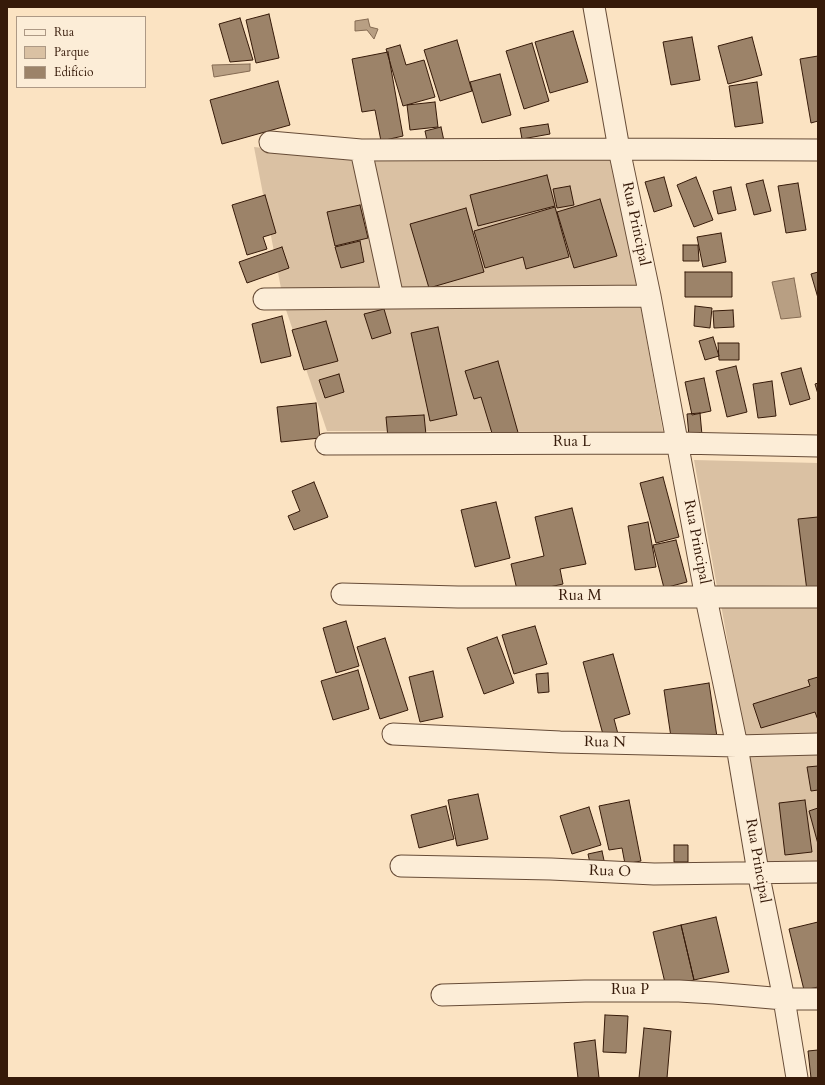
<!DOCTYPE html>
<html>
<head>
<meta charset="utf-8">
<style>
  body { margin:0 }
  #map { position:relative; width:825px; height:1085px; overflow:hidden; background:#fbe3c2; font-family:Cardo,serif }
  canvas { display:block }
  .frame { position:absolute; inset:0; border:8px solid #361a09; pointer-events:none }
  .legend { position:absolute; left:16px; top:16px; width:130px; height:72px; box-sizing:border-box; background:#fcedd7; border:1px solid #ad9985; margin:0; padding:5px 7px; list-style:none; font-size:12px; color:#361a09 }
  .legend li { display:flex; align-items:center; gap:8px; height:20px }
  .legend b { width:20px; border:1px solid #ad9985 }
</style>
</head>
<body>
<div id="map">
<canvas width="825" height="1085"></canvas>
<div class="frame"></div>
<ul class="legend">
<li><b style="height:5px;background:#fcedd7"></b>Rua</li>
<li><b style="height:11px;background:#dac1a3"></b>Parque</li>
<li><b style="height:11px;background:#9c8369"></b>Edifício</li>
</ul>
</div>
<script>
const c = document.querySelector('canvas').getContext('2d');
c.lineJoin = 'round';
function fillPath(path, color) { c.fillStyle = color; c.fill(path, 'evenodd'); }
const toPath = rows => new Path2D(rows.map(r => 'M' + r).join(''));
function strokePath(path, color, width, dash) { c.strokeStyle = color; c.lineWidth = width; c.lineCap = dash ? 'butt' : 'round'; c.setLineDash(dash || []); c.stroke(path); }
function label(font, color, halo, rows, align = 'center') {
  c.font = font + ' Cardo,serif'; c.lineWidth = 3; c.setLineDash([]); c.textBaseline = 'middle'; c.strokeStyle = halo; c.fillStyle = color; for (const [text, x, y, turn = 0] of rows) {
    c.save(); c.translate(x, y); c.rotate((+turn || 0) * Math.PI / 180); c.textAlign = isNaN(turn) ? turn : align; if (halo) c.strokeText(text, 0, 0); c.fillText(text, 0, 0); c.restore();
  }
}
fillPath(toPath([
  [254,147,354,157,614,156,663,432,327,431,284,304],
  [694,460,818,463,818,534,806,585,717,587],
  [721,605,818,607,818,866,768,866]
]), '#dac1a3');
const water = toPath([
  [368,19,370,27,378,29,374,39,367,30,355,31,355,21,368,19],
  [250,64,250,71,214,77,212,65,250,64],
  [794,278,801,317,781,319,772,282,794,278]
]);
fillPath(water, '#b89f83');
strokePath(water, '#846a52', 1);
const building = toPath([
  [269,14,279,58,256,63,246,20,269,14],
  [240,18,253,60,230,62,219,24,240,18],
  [573,31,588,82,550,93,535,42,573,31],
  [692,37,700,80,671,85,663,42,692,37],
  [752,37,762,75,728,84,718,46,752,37],
  [457,40,472,91,440,101,424,50,457,40],
  [532,43,549,101,524,109,506,51,532,43],
  [400,45,406,65,424,60,435,97,403,106,386,49,400,45],
  [388,52,403,136,381,141,375,110,362,112,352,59,388,52],
  [818,56,818,121,811,123,800,59,818,56],
  [500,74,511,115,482,123,470,82,500,74],
  [278,81,290,125,222,144,210,100,278,81],
  [757,82,763,123,735,127,729,86,757,82],
  [435,102,438,127,410,130,407,105,435,102],
  [548,124,550,134,522,139,520,128,548,124],
  [441,127,444,141,428,145,425,131,441,127],
  [547,175,555,206,478,226,470,195,547,175],
  [664,177,672,206,654,212,645,182,664,177],
  [696,177,713,220,694,227,677,185,696,177],
  [763,180,771,211,754,215,746,184,763,180],
  [798,183,806,230,786,233,778,186,798,183],
  [570,186,574,205,557,208,553,189,570,186],
  [731,187,736,210,718,214,713,191,731,187],
  [265,195,276,233,263,237,267,249,247,255,232,205,265,195],
  [600,199,617,256,574,268,557,212,600,199],
  [360,205,368,238,335,246,327,212,360,205],
  [555,207,569,257,526,269,523,257,485,268,474,231,555,207],
  [466,208,484,272,429,288,410,224,466,208],
  [721,233,726,262,703,267,697,237,721,233],
  [360,241,364,262,341,268,335,247,360,241],
  [683,245,698,245,699,261,683,261,683,245],
  [282,247,289,268,247,283,239,262,282,247],
  [685,272,732,272,732,297,685,297,685,272],
  [818,272,818,298,811,274,818,272],
  [695,306,712,308,710,328,694,326,695,306],
  [384,309,391,333,372,339,364,314,384,309],
  [733,310,734,327,714,328,713,311,733,310],
  [282,316,291,356,261,363,252,324,282,316],
  [326,321,338,361,304,370,292,330,326,321],
  [438,327,457,415,430,421,411,333,438,327],
  [713,337,719,356,705,360,699,341,713,337],
  [718,343,739,343,739,360,719,360,718,343],
  [498,361,519,436,495,443,481,397,474,399,465,371,498,361],
  [736,366,747,412,727,417,716,371,736,366],
  [801,368,810,399,790,405,781,373,801,368],
  [339,374,344,392,325,398,319,380,339,374],
  [704,378,711,411,692,415,685,382,704,378],
  [772,381,776,416,758,418,753,384,772,381],
  [818,383,818,394,815,384,818,383],
  [316,403,320,438,281,442,277,407,316,403],
  [700,413,702,435,689,436,687,414,700,413],
  [424,415,426,435,388,438,386,417,424,415],
  [663,477,679,537,656,543,640,483,663,477],
  [314,482,328,517,294,530,288,516,300,511,292,491,314,482],
  [496,502,510,558,475,567,461,510,496,502],
  [572,508,586,564,560,569,563,584,518,594,511,564,544,556,535,517,572,508],
  [818,517,818,590,807,591,798,519,818,517],
  [648,522,656,567,635,570,628,526,648,522],
  [676,540,687,582,664,588,653,545,676,540],
  [346,621,359,666,336,673,323,628,346,621],
  [535,626,547,664,514,674,502,635,535,626],
  [497,637,514,683,484,694,467,648,497,637],
  [385,638,408,710,380,719,357,647,385,638],
  [613,654,630,714,614,719,618,734,604,738,583,662,613,654],
  [358,670,369,709,333,720,321,681,358,670],
  [433,671,443,717,420,722,409,677,433,671],
  [548,673,549,692,538,693,536,674,548,673],
  [818,677,818,720,815,712,761,728,753,704,810,686,808,680,818,677],
  [709,683,717,737,672,744,664,690,709,683],
  [818,766,818,790,811,791,807,767,818,766],
  [478,794,488,839,457,846,448,800,478,794],
  [629,800,641,861,625,864,622,848,609,850,599,806,629,800],
  [805,800,812,852,785,855,779,803,805,800],
  [446,806,454,839,419,848,411,815,446,806],
  [589,807,601,845,572,854,560,816,589,807],
  [818,808,818,844,809,811,818,808],
  [674,845,688,845,688,862,674,862,674,845],
  [602,851,605,865,591,868,588,854,602,851],
  [716,917,729,972,694,980,681,925,716,917],
  [818,922,818,987,804,990,789,929,818,922],
  [681,925,694,980,666,987,653,932,681,925],
  [605,1015,628,1016,626,1053,603,1052,605,1015],
  [644,1028,671,1031,667,1078,639,1078,644,1028],
  [595,1040,599,1078,578,1078,574,1043,595,1040],
  [818,1050,818,1078,811,1078,808,1051,818,1050]
]);
fillPath(building, '#9c8369');
strokePath(building, '#361a09', 1);
const minor = toPath([
  [594,7,619,149,650,296,706,598,737,746,758,872,784,999,797,1078],
  [270,142,361,150,619,149,818,150],
  [361,150,393,298],
  [264,299,650,296],
  [326,444,677,443,818,446],
  [342,594,458,597,818,597],
  [393,734,560,742,737,746,818,744],
  [401,866,551,869,654,874,818,872],
  [442,995,585,991,679,991,714,993,784,999,818,999]
]);
strokePath(minor, '#674c37', 23);
strokePath(minor, '#fcedd7', 21);
label('15px', '#361a09', '#fcedd7', [
  ["Rua Principal",635,224,78],
  ["Rua L",572,443],
  ["Rua Principal",696,542,79],
  ["Rua M",580,597],
  ["Rua N",605,743,1],
  ["Rua Principal",757,861,80],
  ["Rua O",610,872,2],
  ["Rua P",630,991]
]);
</script>
</body>
</html>
